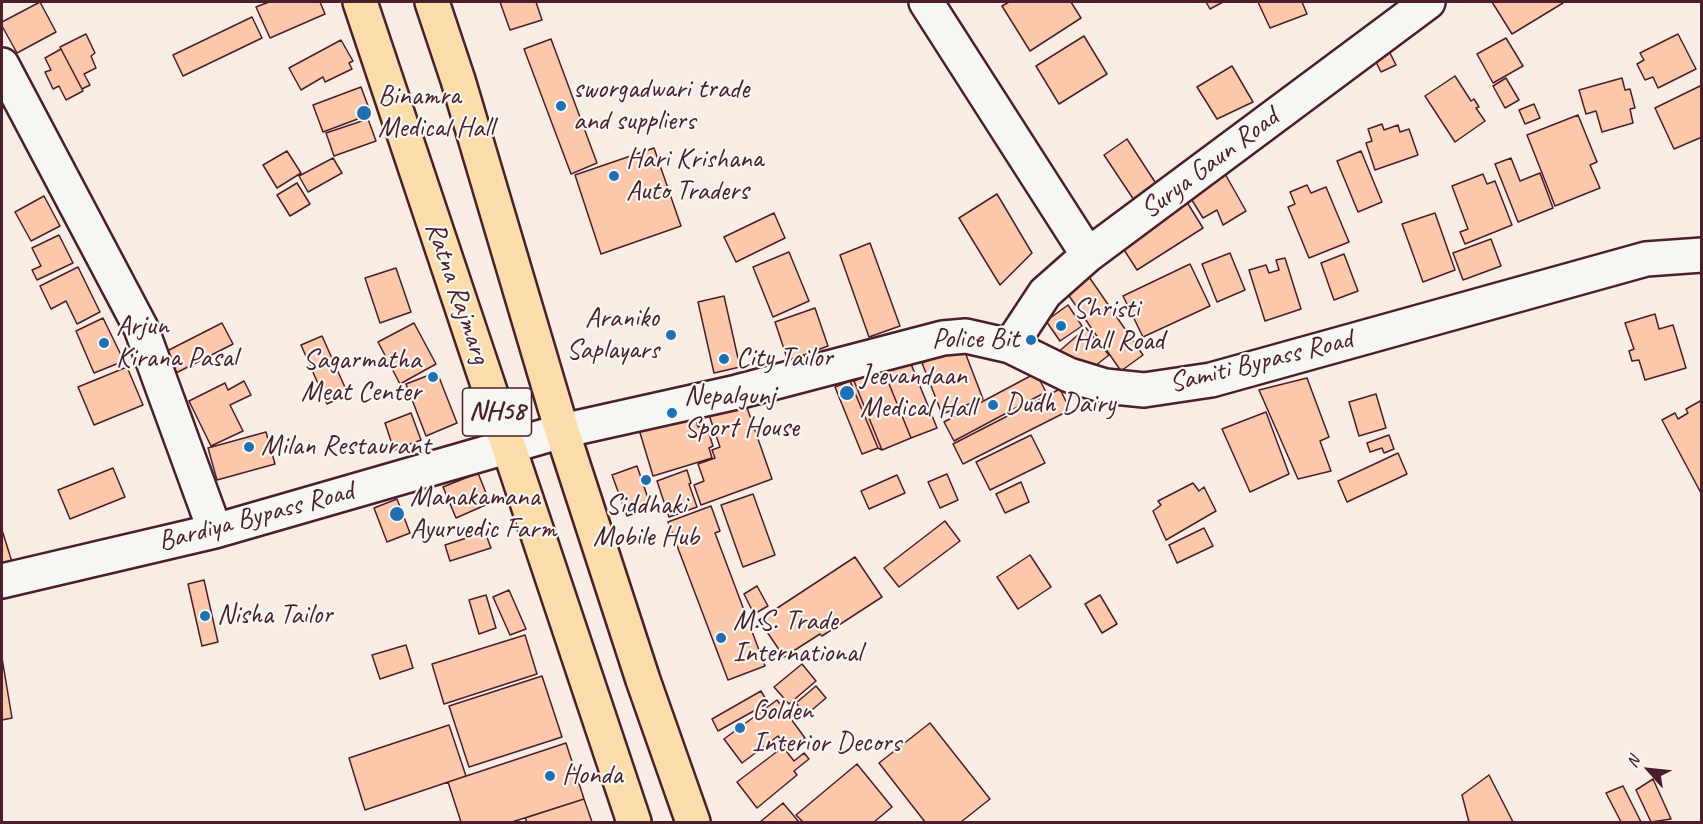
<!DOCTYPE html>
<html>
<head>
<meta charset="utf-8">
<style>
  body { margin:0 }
  #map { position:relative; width:1703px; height:824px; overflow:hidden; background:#f7ede4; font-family:Caveat,sans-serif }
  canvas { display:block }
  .frame { position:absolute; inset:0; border:3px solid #4a1f2b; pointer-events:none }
  .north { position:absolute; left:1619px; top:740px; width:60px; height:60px; -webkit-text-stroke:4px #f6f6f2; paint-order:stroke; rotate:297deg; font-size:16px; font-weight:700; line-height:24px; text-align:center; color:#4a1f2b }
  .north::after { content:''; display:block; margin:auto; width:21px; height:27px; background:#4a1f2b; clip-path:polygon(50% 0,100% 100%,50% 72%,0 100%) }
</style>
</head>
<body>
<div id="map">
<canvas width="1703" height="824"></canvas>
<div class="frame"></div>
<div class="north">N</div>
</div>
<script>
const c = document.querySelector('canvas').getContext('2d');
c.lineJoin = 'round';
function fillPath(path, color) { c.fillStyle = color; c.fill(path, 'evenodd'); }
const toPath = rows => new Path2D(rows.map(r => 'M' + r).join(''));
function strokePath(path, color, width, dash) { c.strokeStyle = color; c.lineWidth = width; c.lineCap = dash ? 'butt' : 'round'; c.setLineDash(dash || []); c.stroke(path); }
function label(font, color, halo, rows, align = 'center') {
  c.font = font + ' Caveat,sans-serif'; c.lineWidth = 4.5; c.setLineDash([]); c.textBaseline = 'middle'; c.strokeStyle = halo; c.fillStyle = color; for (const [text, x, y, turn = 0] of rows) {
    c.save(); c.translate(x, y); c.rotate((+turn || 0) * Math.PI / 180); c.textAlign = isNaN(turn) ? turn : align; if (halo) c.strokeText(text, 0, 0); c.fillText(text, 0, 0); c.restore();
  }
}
const building = toPath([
  [40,2,56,32,17,53,2,26,2,22,40,2],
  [269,2,320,2,325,14,270,38,256,7,269,2],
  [500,2,536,2,542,20,510,30,500,2],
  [1009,2,1071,2,1081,18,1030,51,1002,6,1009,2],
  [1206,2,1223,2,1210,9,1206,2],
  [1258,2,1302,2,1307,14,1270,28,1258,2],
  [1492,2,1562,2,1563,3,1512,34,1492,2],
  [252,17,262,38,183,76,173,55,252,17],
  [86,34,95,53,91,56,96,68,84,74,90,85,82,89,60,47,86,34],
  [1678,34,1696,69,1658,88,1653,77,1645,80,1637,64,1644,60,1640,53,1678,34],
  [1084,36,1107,74,1059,104,1036,66,1084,36],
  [1506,38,1523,66,1493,83,1477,54,1506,38],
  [551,39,597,163,571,174,524,49,551,39],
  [341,40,353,61,349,63,352,69,325,82,323,77,301,90,289,68,341,40],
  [1387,47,1396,65,1381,72,1372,54,1387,47],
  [61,49,83,91,66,100,59,86,53,89,45,72,51,70,45,58,61,49],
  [1232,66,1253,102,1217,119,1197,87,1232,66],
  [1455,76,1471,101,1474,99,1479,107,1476,108,1485,121,1455,142,1425,96,1455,76],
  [1506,78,1519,100,1505,108,1493,86,1506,78],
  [1622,78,1625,90,1630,89,1635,108,1630,109,1633,123,1602,132,1596,111,1586,114,1579,90,1622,78],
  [1700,86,1702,90,1702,137,1674,149,1655,108,1700,86],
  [361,87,371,114,323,132,313,105,361,87],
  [1534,104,1540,118,1525,124,1519,110,1534,104],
  [1578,115,1597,162,1590,165,1600,188,1555,206,1527,135,1578,115],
  [368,119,376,141,334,156,326,133,368,119],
  [1382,124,1384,130,1398,125,1400,132,1409,129,1418,155,1375,170,1366,143,1372,141,1368,129,1382,124],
  [1127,139,1157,185,1134,200,1104,155,1127,139],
  [654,148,681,226,601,254,575,175,654,148],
  [287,151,301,173,277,188,263,165,287,151],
  [1361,151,1382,202,1358,212,1337,161,1361,151],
  [333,158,342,173,308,192,299,176,333,158],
  [1511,158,1520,181,1540,173,1553,208,1518,222,1495,164,1511,158],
  [1224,172,1246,211,1223,225,1217,210,1203,218,1190,197,1224,172],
  [1483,174,1487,184,1495,181,1512,225,1465,244,1460,232,1468,229,1452,186,1483,174],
  [297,183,310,204,290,216,277,195,297,183],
  [1307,185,1311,193,1326,187,1349,242,1309,258,1288,207,1295,204,1290,192,1307,185],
  [997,194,1032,253,1000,285,959,218,997,194],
  [44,196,60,226,31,241,15,212,44,196],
  [1185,199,1203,228,1137,270,1119,242,1185,199],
  [774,213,785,238,736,262,724,237,774,213],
  [1435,213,1455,270,1423,282,1402,224,1435,213],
  [59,235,73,263,37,280,32,270,41,266,32,248,59,235],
  [1491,239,1501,266,1463,280,1453,253,1491,239],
  [870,243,900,326,869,337,840,255,870,243],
  [789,252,809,301,773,317,753,267,789,252],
  [1230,253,1245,290,1217,302,1202,264,1230,253],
  [1344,254,1358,291,1334,300,1321,263,1344,254],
  [1285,258,1301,309,1265,321,1249,270,1266,265,1269,273,1279,270,1276,260,1285,258],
  [1190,264,1210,306,1143,337,1123,296,1190,264],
  [78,267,100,312,77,324,66,301,51,309,40,286,78,267],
  [396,268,411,312,380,323,365,278,396,268],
  [1087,274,1143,355,1121,371,1065,290,1087,274],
  [724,296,740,367,714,373,698,302,724,296],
  [1068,305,1082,326,1060,341,1046,321,1068,305],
  [815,308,828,346,788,361,775,322,815,308],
  [1655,314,1659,329,1673,325,1686,368,1645,380,1639,360,1632,361,1629,351,1634,349,1625,323,1655,314],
  [103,318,124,361,94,373,76,331,103,318],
  [222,323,233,344,176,373,165,352,222,323],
  [414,323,436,364,400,384,378,342,414,323],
  [1086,328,1109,355,1095,366,1056,354,1086,328],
  [322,336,348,394,327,404,301,345,322,336],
  [963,347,983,399,942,414,922,363,963,347],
  [909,359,937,428,911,438,883,369,909,359],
  [127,367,143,405,94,425,78,387,127,367],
  [883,369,911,438,882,450,854,381,883,369],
  [437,372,457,423,426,436,406,384,437,372],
  [1036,373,1046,392,954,441,944,422,1036,373],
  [1307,378,1329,437,1320,441,1331,471,1298,479,1259,390,1307,378],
  [244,381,251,395,230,405,243,431,211,446,189,401,225,383,228,390,244,381],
  [850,381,878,448,862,454,835,387,850,381],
  [850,381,854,381,882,450,878,448,850,381],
  [1060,389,1070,410,963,464,953,444,1060,389],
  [1376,394,1386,428,1359,436,1349,402,1376,394],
  [744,399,772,479,701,505,694,485,704,481,698,464,715,458,712,450,720,447,708,412,744,399],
  [1702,400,1702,495,1662,420,1675,413,1678,419,1688,413,1686,409,1702,400],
  [693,410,698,427,706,424,713,446,709,448,712,458,653,476,638,426,693,410],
  [1266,412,1289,474,1250,492,1222,429,1266,412],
  [411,413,421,440,394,450,385,423,411,413],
  [266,432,275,464,217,480,208,448,266,432],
  [1031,435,1045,463,990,490,976,462,1031,435],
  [1389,435,1394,449,1384,453,1382,448,1370,452,1367,443,1389,435],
  [1398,453,1407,474,1347,502,1338,481,1398,453],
  [637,466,651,507,627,516,612,475,637,466],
  [113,468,125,497,70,519,58,490,113,468],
  [687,470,691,483,689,484,697,507,669,517,657,481,687,470],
  [478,473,490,503,456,518,443,487,478,473],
  [947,474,958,500,940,508,928,482,947,474],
  [897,475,905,493,869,509,861,491,897,475],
  [1021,482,1029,502,1005,513,996,494,1021,482],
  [1193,483,1199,491,1204,487,1216,511,1166,540,1153,511,1161,505,1158,501,1193,483],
  [753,494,775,555,743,567,721,505,753,494],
  [397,499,410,533,387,542,374,508,397,499],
  [711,506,720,531,715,533,765,666,728,680,668,522,711,506],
  [945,521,960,541,899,587,884,568,945,521],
  [1204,528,1213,546,1177,563,1169,545,1204,528],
  [2,530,12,562,2,564,2,530],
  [485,532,491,548,450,561,445,545,485,532],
  [1030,555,1051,587,1018,609,997,577,1030,555],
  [855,557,882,597,822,636,820,634,784,657,759,620,855,557],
  [204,580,218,642,202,646,188,584,204,580],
  [757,586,768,606,754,614,744,594,757,586],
  [509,590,526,629,510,635,493,597,509,590],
  [486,595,496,628,479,634,469,600,486,595],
  [1100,595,1117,624,1102,633,1085,604,1100,595],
  [525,635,537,674,444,704,432,664,525,635],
  [406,645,413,668,380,679,372,655,406,645],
  [2,658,12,718,2,720,2,658],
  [802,664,816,681,789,704,774,687,802,664],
  [542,676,562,737,469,767,449,706,542,676],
  [816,686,826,698,806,715,796,703,816,686],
  [761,691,768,703,718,731,712,719,761,691],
  [777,700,805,738,788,750,778,736,742,763,724,739,777,700],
  [930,723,990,799,961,822,925,822,879,763,930,723],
  [449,725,466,776,365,810,349,758,449,725],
  [566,743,584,799,512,822,461,822,448,782,566,743],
  [783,747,794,761,804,753,809,759,794,771,797,775,757,808,737,782,783,747],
  [857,764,892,807,874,822,803,822,796,815,857,764],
  [1489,775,1513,822,1469,822,1462,795,1489,775],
  [1653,779,1671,819,1651,822,1636,790,1653,779],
  [1623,786,1641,822,1621,822,1606,793,1623,786],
  [584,799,592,822,527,822,525,818,584,799],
  [783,803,799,822,760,822,783,803]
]);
fillPath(building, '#fbc8ab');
strokePath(building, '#4a1f2b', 1.5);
const minor = toPath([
  [926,2,1088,255],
  [2,65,141,328,215,531],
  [1010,346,1045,293,1088,255,1428,2],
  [2,581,215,531,562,431,737,392,943,338,966,336,1010,346,1069,375,1105,386,1144,390,1211,380,1646,259,1702,255]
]);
const highway = toPath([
  [360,2,634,822],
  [432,2,458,80,562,431,643,680,693,822]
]);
strokePath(minor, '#4a1f2b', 38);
strokePath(highway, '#4a1f2b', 38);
strokePath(minor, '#f6f6f2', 33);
strokePath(highway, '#faddab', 33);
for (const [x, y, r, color] of [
  [561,106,6,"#1f6fb2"],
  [364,113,8,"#1f6fb2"],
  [614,176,6,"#1f6fb2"],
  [1061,326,6,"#1f6fb2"],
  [671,335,6,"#1f6fb2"],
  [1031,340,6,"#1f6fb2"],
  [104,343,6,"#1f6fb2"],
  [724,359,6,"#1f6fb2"],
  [433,377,6,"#1f6fb2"],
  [847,393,8,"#1f6fb2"],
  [993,405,6,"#1f6fb2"],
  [672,413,6,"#1f6fb2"],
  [249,447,6,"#1f6fb2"],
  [646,480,6,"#1f6fb2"],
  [397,514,8,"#1f6fb2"],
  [205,616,6,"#1f6fb2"],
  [721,638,6,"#1f6fb2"],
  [740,728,6,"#1f6fb2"],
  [550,776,6,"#1f6fb2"]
]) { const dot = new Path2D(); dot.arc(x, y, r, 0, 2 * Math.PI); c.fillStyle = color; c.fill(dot); strokePath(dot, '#f6f6f2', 2); }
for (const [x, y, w] of [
  [497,412,69]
]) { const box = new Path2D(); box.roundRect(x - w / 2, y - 24, w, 48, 4.5); c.fillStyle = '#f6f6f2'; c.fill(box); strokePath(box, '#4a1f2b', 1.5); }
label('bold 27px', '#4a1f2b', null, [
  ["NH58",497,412]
]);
label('28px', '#4a1f2b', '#f6f6f2', [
  ["sworgadwari trade",573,90],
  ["and suppliers",573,122],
  ["Binamra",378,97],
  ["Medical Hall",378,129],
  ["Hari Krishana",626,160],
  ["Auto Traders",626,192],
  ["Shristi",1073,310],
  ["Hall Road",1073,342],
  ["Araniko",659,319,"right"],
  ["Saplayars",659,351,"right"],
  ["Arjun",116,327],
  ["Kirana Pasal",116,359],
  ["Police Bit",1019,340,"right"],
  ["City Tailor",736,359],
  ["Sagarmatha",421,361,"right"],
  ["Meat Center",421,393,"right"],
  ["Jeevandaan",860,377],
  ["Medical Hall",860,409],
  ["Nepalgunj",684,397],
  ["Sport House",684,429],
  ["Dudh Dairy",1005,405],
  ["Milan Restaurant",261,447],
  ["Manakamana",410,498],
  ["Ayurvedic Farm",410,530],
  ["Siddhaki",646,506,"center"],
  ["Mobile Hub",646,538,"center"],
  ["Nisha Tailor",217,616],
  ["M.S. Trade",733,622],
  ["International",733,654],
  ["Golden",752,712],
  ["Interior Decors",752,744],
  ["Honda",562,776]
], 'left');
label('28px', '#4a1f2b', '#f6f6f2', [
  ["Surya Gaun Road",1210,164,-37],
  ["Ratna Rajmarg",457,293,71],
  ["Samiti Bypass Road",1261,362,-14],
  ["Bardiya Bypass Road",256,517,-15]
]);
</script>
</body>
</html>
